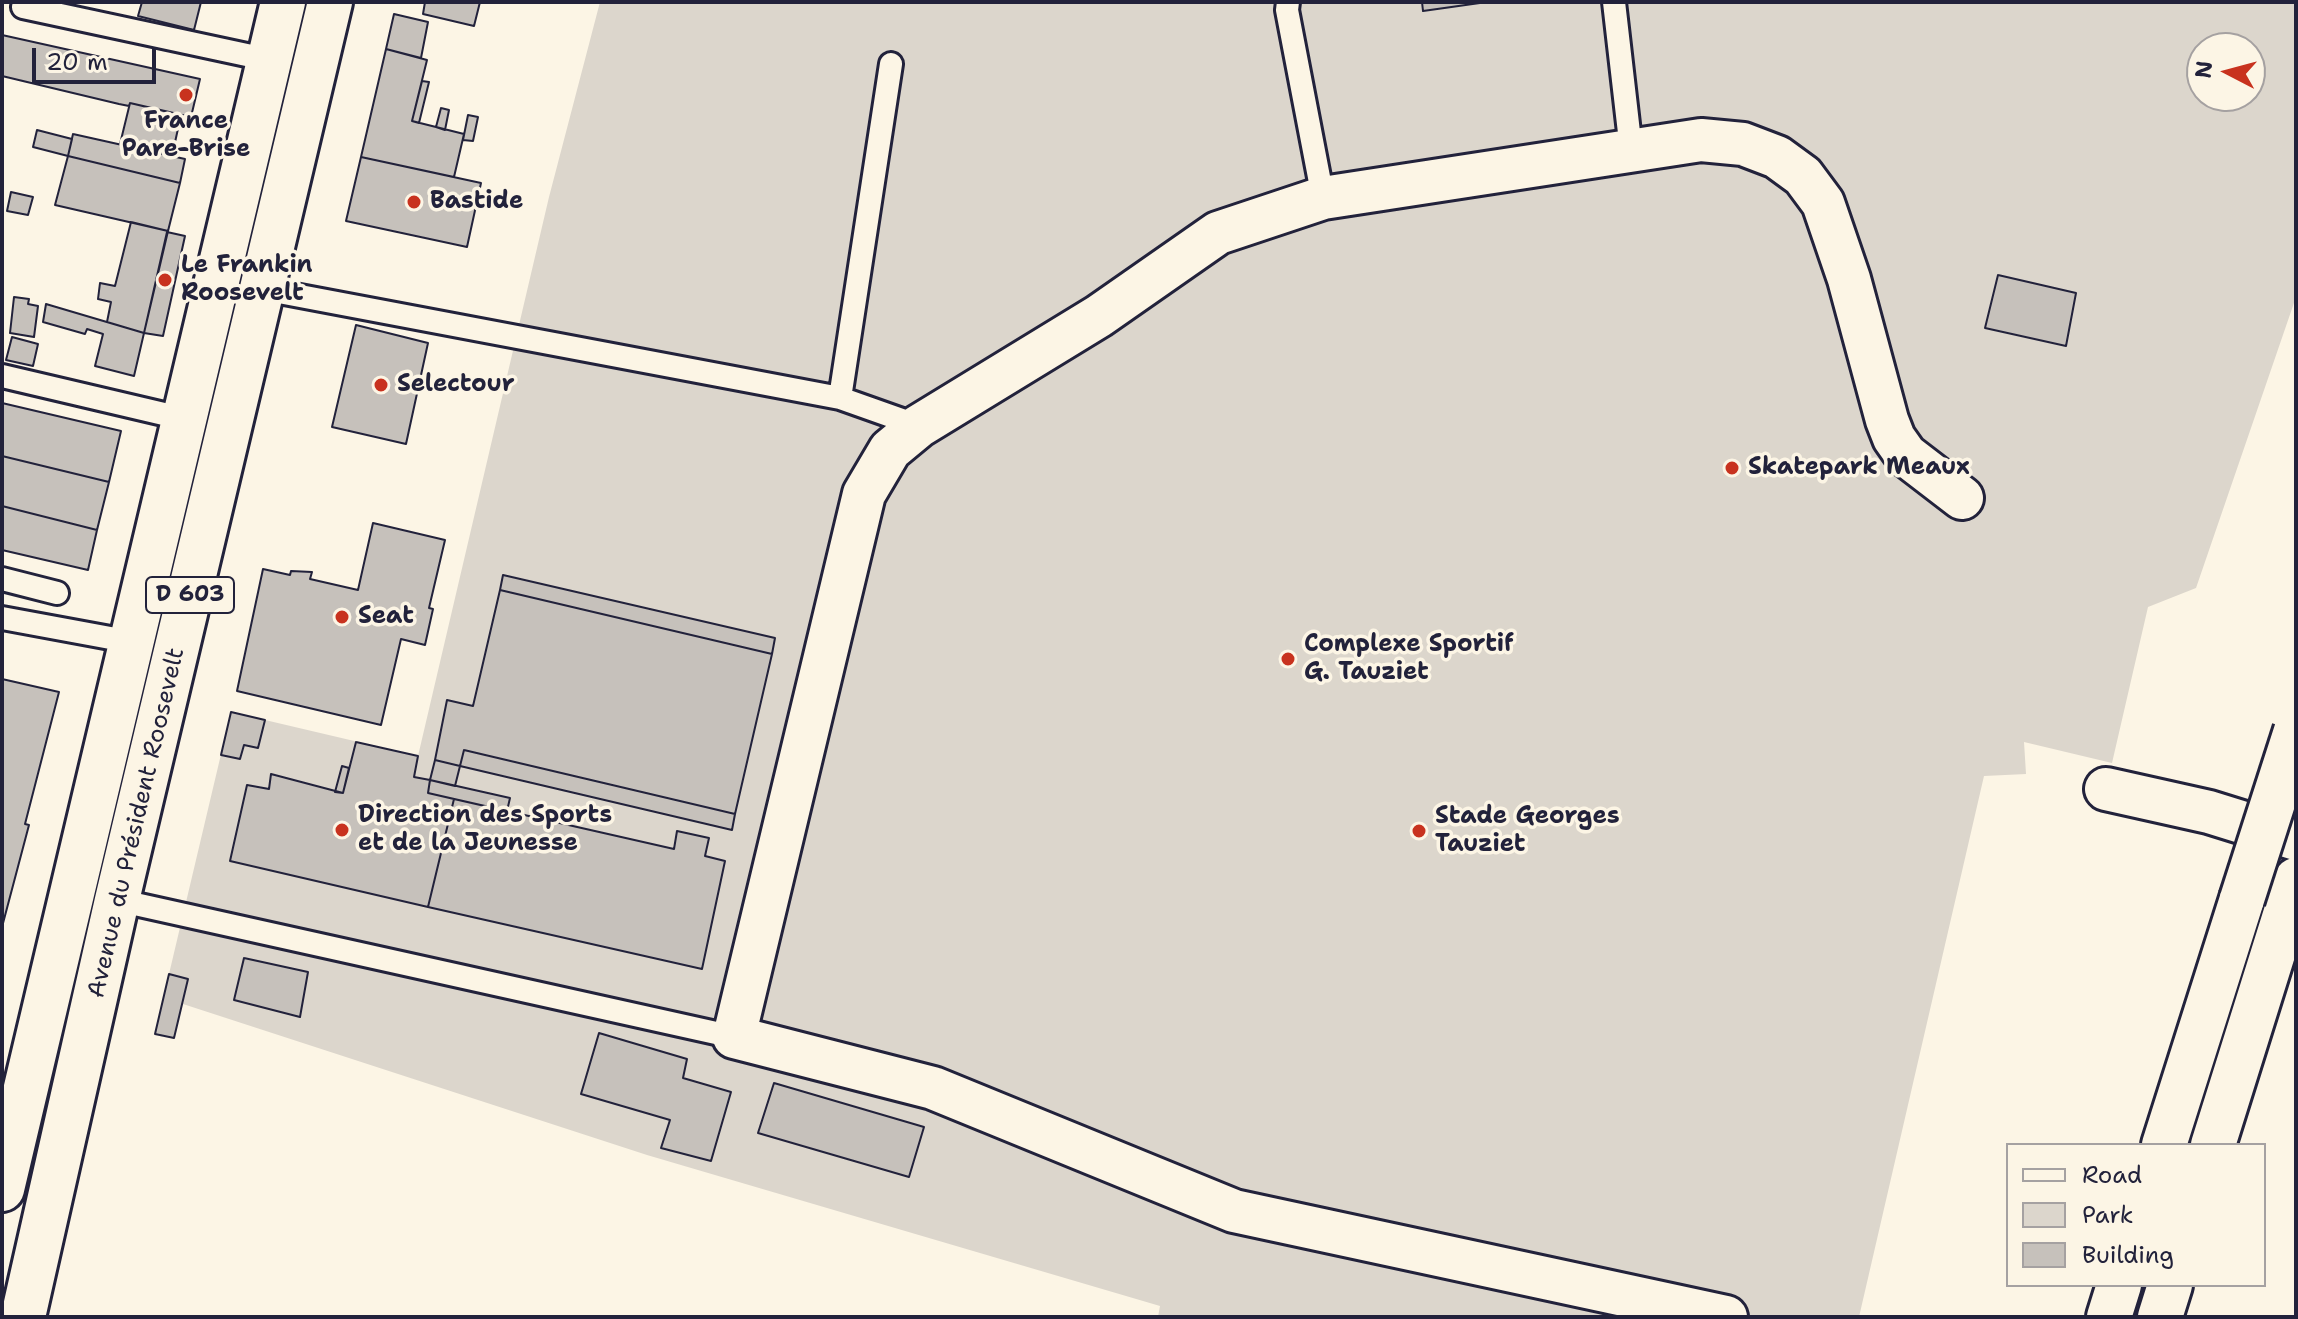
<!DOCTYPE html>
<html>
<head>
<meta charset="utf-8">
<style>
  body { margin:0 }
  #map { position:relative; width:2298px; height:1319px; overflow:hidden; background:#fcf5e5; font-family:"Shantell Sans",sans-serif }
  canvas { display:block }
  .frame { position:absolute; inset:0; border:4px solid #22223b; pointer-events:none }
  .legend { position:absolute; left:2006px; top:1143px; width:260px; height:144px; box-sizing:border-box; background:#fcf5e5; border:2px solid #a5a1a1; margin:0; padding:10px 14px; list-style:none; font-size:24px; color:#22223b }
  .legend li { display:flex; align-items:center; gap:16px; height:40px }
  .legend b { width:40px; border:2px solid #a5a1a1 }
  .north { position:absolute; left:2186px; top:32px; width:80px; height:80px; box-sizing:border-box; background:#fcf5e5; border:2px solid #a5a1a1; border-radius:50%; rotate:276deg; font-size:22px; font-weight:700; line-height:32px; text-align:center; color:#22223b }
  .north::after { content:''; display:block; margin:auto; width:28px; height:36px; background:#c8321e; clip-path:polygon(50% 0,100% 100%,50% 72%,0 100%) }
  .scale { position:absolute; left:32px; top:48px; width:124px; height:36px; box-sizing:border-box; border:4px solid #22223b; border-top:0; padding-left:10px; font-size:24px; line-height:28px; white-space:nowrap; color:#22223b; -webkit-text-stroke:6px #fcf5e5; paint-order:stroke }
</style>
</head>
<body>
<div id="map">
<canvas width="2298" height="1319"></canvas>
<div class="frame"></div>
<ul class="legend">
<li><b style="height:10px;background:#fcf5e5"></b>Road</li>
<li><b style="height:22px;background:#dcd6cc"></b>Park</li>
<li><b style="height:22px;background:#c6c1bb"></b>Building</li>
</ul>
<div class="north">N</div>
<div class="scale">20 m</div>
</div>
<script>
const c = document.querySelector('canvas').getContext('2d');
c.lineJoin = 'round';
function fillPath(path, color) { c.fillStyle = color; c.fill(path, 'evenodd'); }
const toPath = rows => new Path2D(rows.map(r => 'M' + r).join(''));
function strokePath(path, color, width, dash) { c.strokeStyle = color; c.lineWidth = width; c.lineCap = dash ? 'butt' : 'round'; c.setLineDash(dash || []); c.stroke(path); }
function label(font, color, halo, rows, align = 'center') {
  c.font = font + ' "Shantell Sans",sans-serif'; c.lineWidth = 7; c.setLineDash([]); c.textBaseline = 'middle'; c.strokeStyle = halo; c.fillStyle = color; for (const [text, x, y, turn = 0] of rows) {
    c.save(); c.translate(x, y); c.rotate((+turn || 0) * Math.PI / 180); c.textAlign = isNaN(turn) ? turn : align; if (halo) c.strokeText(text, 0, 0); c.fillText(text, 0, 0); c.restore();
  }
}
fillPath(toPath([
  [600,2,2296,2,2296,297,2196,588,2148,607,2112,763,2024,742,2026,774,1984,776,1859,1317,1158,1317,1160,1306,647,1155,183,1004,188,979,169,974,231,712,418,756,549,197],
  [2202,48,2250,48,2250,96,2202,96]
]), '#dcd6cc');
const building = toPath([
  [142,2,201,2,194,30,138,16,142,2],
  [425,2,480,2,474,26,423,14,425,2],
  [1422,2,1487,2,1423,11,1422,2],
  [394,14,428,22,421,58,386,49,394,14],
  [2,35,200,79,191,117,130,103,129,106,119,104,2,76,2,35],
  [386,49,427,60,412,121,464,134,454,177,361,157,386,49],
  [422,81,429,82,419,123,412,121,422,81],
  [130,103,181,115,172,156,120,144,130,103],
  [441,108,449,110,445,130,436,127,441,108],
  [468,115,478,117,473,141,463,140,468,115],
  [37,130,72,139,68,156,33,147,37,130],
  [73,134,185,159,180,183,68,156,73,134],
  [68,156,180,183,168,231,55,205,68,156],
  [361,157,481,183,467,247,346,221,361,157],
  [11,192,33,197,28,215,7,211,11,192],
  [131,222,168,231,144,333,107,322,111,302,98,299,100,283,115,286,131,222],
  [167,232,185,236,163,336,144,333,167,232],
  [1998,275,2076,293,2066,346,1985,328,1998,275],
  [14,297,29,299,28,304,38,306,34,337,10,333,14,297],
  [46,304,144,333,134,376,95,366,103,334,87,329,85,334,43,322,46,304],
  [356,325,428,343,406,444,332,427,356,325],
  [12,337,38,344,33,366,6,360,12,337],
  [2,403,121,431,109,482,2,456,2,403],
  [2,456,109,482,97,530,2,506,2,456],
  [2,506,97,530,88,570,2,550,2,506],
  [373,523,445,540,429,608,433,609,425,645,401,639,381,725,237,691,263,569,290,575,291,571,312,572,310,579,358,590,373,523],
  [503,575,775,638,772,654,500,590,503,575],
  [500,590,772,654,735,814,464,750,460,766,435,760,447,700,473,706,500,590],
  [2,679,59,692,25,824,29,825,2,927,2,679],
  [231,712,265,720,258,748,244,745,240,759,221,755,231,712],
  [356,742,418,756,414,777,430,780,428,793,454,799,428,907,230,861,247,785,269,789,271,774,343,793,356,742],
  [464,750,735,814,732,830,460,766,464,750],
  [435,760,460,766,455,786,430,780,435,760],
  [342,766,349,768,343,793,335,792,342,766],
  [430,780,510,798,507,811,428,793,430,780],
  [454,799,674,849,677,831,709,838,705,856,725,861,702,969,428,907,454,799],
  [244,958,308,972,300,1017,234,1000,244,958],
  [169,974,188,979,174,1038,155,1034,169,974],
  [599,1033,687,1059,683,1078,731,1092,711,1161,661,1148,670,1120,581,1094,599,1033],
  [774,1083,924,1127,909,1177,758,1133,774,1083]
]);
fillPath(building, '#c6c1bb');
strokePath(building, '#22223b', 2);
const lane = toPath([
  [1288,2,1287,10,1323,198],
  [1614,2,1631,150],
  [23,7,270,60],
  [263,289,840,398,919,426],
  [2,376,185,419],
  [840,398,891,64],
  [2,579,57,593],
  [2,618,132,642],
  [117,900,734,1037]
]);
const street = toPath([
  [2106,789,2209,812,2296,839],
  [1726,1317,1234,1211,933,1088,734,1037,864,494,890,450,919,426,1099,316,1218,233,1323,198,1701,140,1743,144,1777,157,1803,176,1823,203,1849,279,1887,420,1894,438,1906,455,1962,498]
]);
const secondary = toPath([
  [2164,1145,2242,899],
  [2213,1145,2296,880],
  [2109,1317,2119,1285],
  [2160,1317,2170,1285]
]);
const primary = toPath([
  [2,1189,283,2],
  [23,1317,117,900,330,2]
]);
strokePath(lane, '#22223b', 28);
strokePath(street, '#22223b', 48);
strokePath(secondary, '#22223b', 50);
strokePath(primary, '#22223b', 50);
strokePath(lane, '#fcf5e5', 22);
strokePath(street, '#fcf5e5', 42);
strokePath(secondary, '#fcf5e5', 44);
strokePath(primary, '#fcf5e5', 44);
const secondaryBridge = toPath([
  [2242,899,2296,731]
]);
strokePath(secondaryBridge, '#22223b', 50, []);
strokePath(secondaryBridge, '#fcf5e5', 44);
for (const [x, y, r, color] of [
  [186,95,8,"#c8321e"],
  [414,202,8,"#c8321e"],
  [165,280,8,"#c8321e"],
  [381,385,8,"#c8321e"],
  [1732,468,8,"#c8321e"],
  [342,617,8,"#c8321e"],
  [1288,659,8,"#c8321e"],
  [342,830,8,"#c8321e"],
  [1419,831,8,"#c8321e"]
]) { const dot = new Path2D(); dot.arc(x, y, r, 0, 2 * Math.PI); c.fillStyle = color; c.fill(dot); strokePath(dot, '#fcf5e5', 3); }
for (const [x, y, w] of [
  [190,595,88]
]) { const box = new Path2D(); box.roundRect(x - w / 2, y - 18, w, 36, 6); c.fillStyle = '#fcf5e5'; c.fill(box); strokePath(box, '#22223b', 2); }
label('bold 22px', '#22223b', null, [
  ["D 603",190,595]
]);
label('bold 24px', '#22223b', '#fcf5e5', [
  ["France",186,122,"center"],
  ["Pare-Brise",186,150,"center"],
  ["Bastide",430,202],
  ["Le Frankin",181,266],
  ["Roosevelt",181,294],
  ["Selectour",397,385],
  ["Skatepark Meaux",1748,468],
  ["Seat",358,617],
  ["Complexe Sportif",1304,645],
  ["G. Tauziet",1304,673],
  ["Direction des Sports",358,816],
  ["et de la Jeunesse",358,844],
  ["Stade Georges",1435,817],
  ["Tauziet",1435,845]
], 'left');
label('24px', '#22223b', '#fcf5e5', [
  ["Avenue du Président Roosevelt",137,823,-77]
]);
</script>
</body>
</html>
